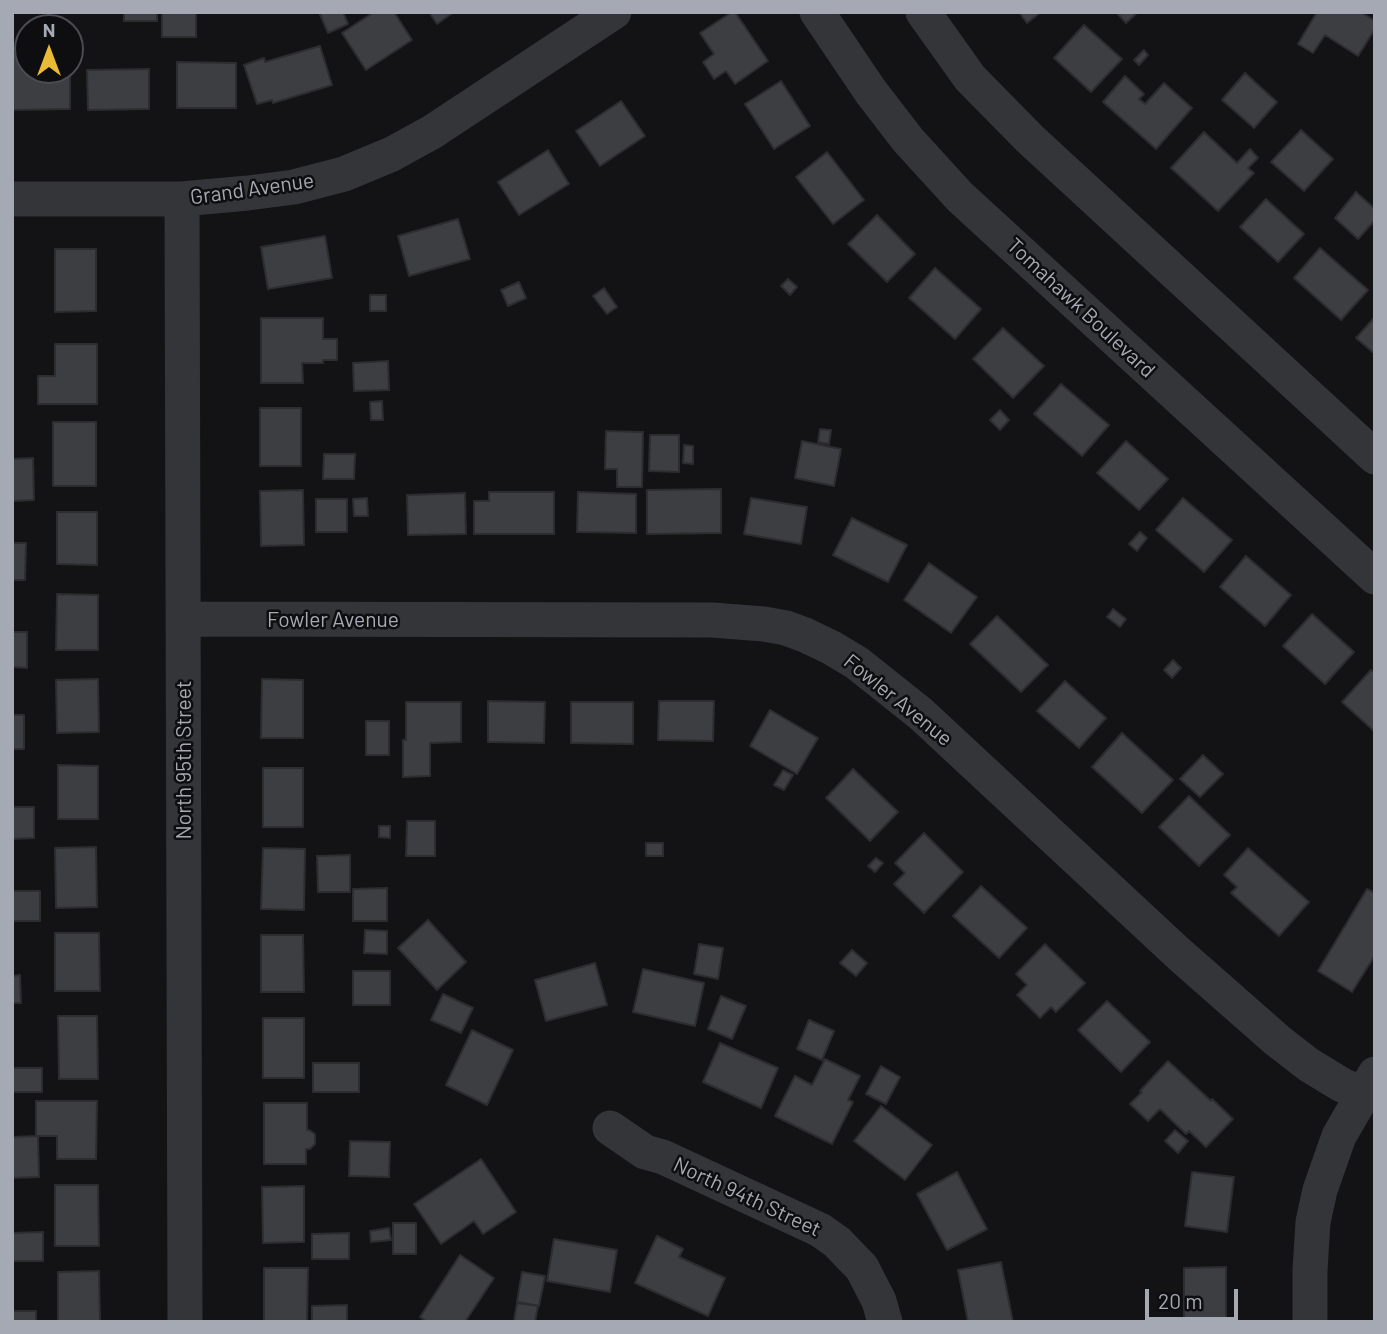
<!DOCTYPE html>
<html>
<head>
<meta charset="utf-8">
<style>
  body { margin:0 }
  #map { position:relative; width:1387px; height:1334px; overflow:hidden; background:#131315; font-family:Barlow,sans-serif }
  canvas { display:block }
  .frame { position:absolute; inset:0; border:14px solid #a5a9b4; pointer-events:none }
  .north { position:absolute; left:14px; top:14px; width:70px; height:70px; box-sizing:border-box; background:#0e0e10; border:2px solid #4a4c52; border-radius:50%; rotate:0deg; font-size:19px; font-weight:700; line-height:28px; text-align:center; color:#a5a9b4 }
  .north::after { content:''; display:block; margin:auto; width:24px; height:32px; background:#eabb35; clip-path:polygon(50% 0,100% 100%,50% 72%,0 100%) }
  .scale { position:absolute; left:1145px; top:1289px; width:93px; height:32px; box-sizing:border-box; border:4px solid #a5a9b4; border-top:0; padding-left:9px; font-size:21px; line-height:24px; white-space:nowrap; color:#a5a9b4; -webkit-text-stroke:5px #0e0e10; paint-order:stroke }
</style>
</head>
<body>
<div id="map">
<canvas width="1387" height="1334"></canvas>
<div class="frame"></div>
<div class="north">N</div>
<div class="scale">20 m</div>
</div>
<script>
const c = document.querySelector('canvas').getContext('2d');
c.lineJoin = 'round';
function fillPath(path, color) { c.fillStyle = color; c.fill(path, 'evenodd'); }
const toPath = rows => new Path2D(rows.map(r => 'M' + r).join(''));
function strokePath(path, color, width, dash) { c.strokeStyle = color; c.lineWidth = width; c.lineCap = dash ? 'butt' : 'round'; c.setLineDash(dash || []); c.stroke(path); }
function label(font, color, halo, rows, align = 'center') {
  c.font = font + ' Barlow,sans-serif'; c.lineWidth = 5; c.setLineDash([]); c.textBaseline = 'middle'; c.strokeStyle = halo; c.fillStyle = color; for (const [text, x, y, turn = 0] of rows) {
    c.save(); c.translate(x, y); c.rotate((+turn || 0) * Math.PI / 180); c.textAlign = isNaN(turn) ? turn : align; if (halo) c.strokeText(text, 0, 0); c.fillText(text, 0, 0); c.restore();
  }
}
const building = toPath([
  [124,12,157,12,157,21,124,21,124,12],
  [162,12,196,12,196,37,162,37,162,12],
  [319,12,343,12,348,24,328,33,319,12],
  [374,12,394,12,412,40,366,70,342,33,374,12],
  [429,12,454,12,437,24,429,12],
  [732,12,735,12,768,61,735,84,726,71,714,79,703,62,714,54,700,33,732,12],
  [1019,12,1041,12,1027,23,1019,12],
  [1116,12,1138,12,1126,23,1116,12],
  [1317,12,1361,12,1375,21,1375,29,1358,56,1325,35,1313,53,1298,44,1317,12],
  [1084,25,1122,59,1091,92,1054,58,1084,25],
  [320,46,332,85,273,103,272,100,257,104,244,65,264,58,265,62,320,46],
  [1144,50,1148,55,1139,65,1134,60,1144,50],
  [12,53,28,53,28,70,70,70,70,109,12,110,12,53],
  [177,62,236,63,236,108,177,108,177,62],
  [149,69,149,109,88,110,87,70,149,69],
  [1245,73,1277,102,1254,128,1222,100,1245,73],
  [1125,76,1144,94,1139,99,1145,104,1164,83,1192,108,1156,149,1103,102,1125,76],
  [781,81,810,126,774,149,745,104,781,81],
  [621,101,645,136,600,166,576,131,621,101],
  [1301,130,1333,159,1304,191,1271,162,1301,130],
  [1204,132,1237,163,1250,149,1258,158,1248,168,1254,173,1218,211,1171,168,1204,132],
  [548,150,569,184,519,215,498,182,548,150],
  [827,152,864,200,833,224,796,177,827,152],
  [1356,192,1375,209,1375,220,1358,239,1335,218,1356,192],
  [1266,199,1304,234,1278,262,1240,227,1266,199],
  [877,215,915,254,887,282,848,244,877,215],
  [458,219,470,259,409,276,398,236,458,219],
  [325,236,332,278,268,289,261,247,325,236],
  [1320,248,1368,290,1341,320,1294,278,1320,248],
  [55,249,96,249,96,311,55,312,55,249],
  [935,268,981,309,955,339,909,298,935,268],
  [788,279,797,287,790,295,781,286,788,279],
  [519,282,526,298,508,306,501,290,519,282],
  [604,288,617,307,607,314,593,296,604,288],
  [370,295,386,295,386,311,370,311,370,295],
  [1375,317,1375,354,1356,338,1375,317],
  [261,318,323,318,323,339,337,339,337,360,323,360,323,363,302,363,303,383,261,383,261,318],
  [1003,328,1044,366,1013,398,973,359,1003,328],
  [55,344,97,344,97,404,38,404,38,376,55,376,55,344],
  [388,361,389,390,354,391,353,363,388,361],
  [1061,384,1109,425,1082,456,1034,414,1061,384],
  [382,401,383,420,371,420,370,402,382,401],
  [260,408,301,408,301,466,260,466,260,408],
  [1000,410,1009,420,1000,430,990,420,1000,410],
  [53,422,96,422,96,486,53,486,53,422],
  [820,429,831,430,829,444,818,442,820,429],
  [606,431,643,432,642,487,617,487,617,469,605,469,606,431],
  [650,435,679,435,679,472,649,471,650,435],
  [802,441,841,449,834,486,795,478,802,441],
  [1126,441,1168,479,1139,510,1097,473,1126,441],
  [684,445,693,446,693,464,683,463,684,445],
  [324,454,355,454,354,479,323,479,324,454],
  [33,458,34,500,12,501,12,459,33,458],
  [721,489,721,533,647,534,647,490,721,489],
  [303,490,304,545,261,546,260,491,303,490],
  [489,492,554,492,554,534,474,534,474,501,489,501,489,492],
  [578,492,636,494,636,533,577,532,578,492],
  [465,493,466,534,408,535,407,495,465,493],
  [367,498,368,516,354,516,353,499,367,498],
  [751,498,807,507,801,544,744,534,751,498],
  [1183,498,1232,540,1204,572,1156,530,1183,498],
  [316,499,347,499,347,532,316,532,316,499],
  [57,512,97,512,97,565,57,564,57,512],
  [852,518,907,545,888,582,833,555,852,518],
  [1140,532,1147,538,1137,551,1129,544,1140,532],
  [12,543,26,543,25,580,12,580,12,543],
  [1246,556,1291,595,1265,626,1220,587,1246,556],
  [929,563,977,597,951,633,904,600,929,563],
  [57,594,98,595,98,650,56,650,57,594],
  [1113,609,1126,619,1120,627,1107,617,1113,609],
  [1312,614,1354,652,1325,684,1283,646,1312,614],
  [997,616,1048,665,1021,692,970,644,997,616],
  [12,632,27,632,27,668,12,667,12,632],
  [1173,660,1181,668,1172,678,1164,670,1173,660],
  [1371,670,1375,673,1375,732,1342,702,1371,670],
  [98,679,99,732,57,733,56,680,98,679],
  [262,679,303,680,303,738,261,738,262,679],
  [1065,681,1106,718,1079,748,1037,711,1065,681],
  [488,701,545,702,544,743,488,742,488,701],
  [659,701,714,701,713,741,658,740,659,701],
  [406,702,461,702,461,742,430,743,430,776,403,777,403,740,406,740,406,702],
  [571,702,633,702,633,744,571,743,571,702],
  [770,710,818,738,797,774,750,746,770,710],
  [12,715,24,715,24,749,12,749,12,715],
  [366,721,389,721,389,755,366,755,366,721],
  [1122,733,1173,780,1142,813,1092,767,1122,733],
  [1203,755,1223,774,1200,797,1180,779,1203,755],
  [58,765,98,766,98,819,58,819,58,765],
  [263,768,303,768,303,827,263,827,263,768],
  [853,769,898,812,870,841,826,798,853,769],
  [783,770,793,775,784,790,774,785,783,770],
  [1189,796,1230,835,1199,866,1159,827,1189,796],
  [12,807,34,807,34,838,12,839,12,807],
  [407,821,435,821,435,856,406,856,407,821],
  [379,826,390,826,390,838,379,837,379,826],
  [924,833,963,872,924,913,894,884,905,873,895,863,924,833],
  [646,843,663,843,663,856,646,856,646,843],
  [96,847,97,907,56,908,55,848,96,847],
  [263,848,305,849,304,910,261,909,263,848],
  [1248,848,1309,902,1279,936,1231,893,1237,887,1224,875,1248,848],
  [350,855,350,892,318,892,317,856,350,855],
  [876,858,883,863,875,872,868,866,876,858],
  [981,886,1027,928,999,958,953,916,981,886],
  [387,888,387,921,353,921,353,889,387,888],
  [1367,889,1375,893,1375,955,1352,992,1318,971,1367,889],
  [12,891,40,891,40,921,12,921,12,891],
  [428,920,466,962,437,990,398,948,428,920],
  [365,930,387,931,387,954,364,953,365,930],
  [55,933,99,933,100,991,55,991,55,933],
  [261,935,303,935,304,992,261,992,261,935],
  [699,944,723,948,718,979,694,974,699,944],
  [1045,944,1085,983,1056,1012,1051,1007,1040,1018,1017,995,1027,985,1016,974,1045,944],
  [852,950,867,963,856,976,840,963,852,950],
  [595,963,607,1005,546,1021,535,980,595,963],
  [643,969,704,983,695,1026,633,1012,643,969],
  [353,971,390,971,390,1005,353,1005,353,971],
  [20,975,21,1003,12,1003,12,976,20,975],
  [443,994,473,1008,461,1033,431,1020,443,994],
  [721,996,746,1006,732,1039,708,1029,721,996],
  [1107,1001,1150,1042,1121,1072,1078,1030,1107,1001],
  [58,1016,97,1016,98,1079,59,1079,58,1016],
  [263,1018,304,1018,304,1078,263,1078,263,1018],
  [809,1020,834,1031,822,1060,797,1049,809,1020],
  [472,1030,513,1050,487,1105,446,1085,472,1030],
  [720,1043,778,1068,761,1108,703,1082,720,1043],
  [825,1059,860,1076,848,1100,853,1102,832,1144,775,1116,795,1076,812,1085,825,1059],
  [1168,1061,1211,1101,1212,1099,1233,1119,1206,1147,1189,1131,1186,1134,1160,1109,1148,1121,1130,1104,1142,1092,1140,1091,1168,1061],
  [313,1063,359,1063,359,1092,313,1092,313,1063],
  [881,1066,900,1077,886,1104,866,1094,881,1066],
  [12,1068,42,1068,42,1092,12,1092,12,1068],
  [36,1101,97,1101,96,1159,57,1159,57,1136,36,1136,36,1101],
  [264,1103,307,1103,307,1130,309,1130,315,1134,315,1144,310,1149,306,1149,306,1164,264,1164,264,1103],
  [881,1106,932,1145,905,1180,854,1141,881,1106],
  [1175,1130,1188,1141,1178,1153,1165,1141,1175,1130],
  [38,1136,39,1177,12,1178,12,1137,38,1136],
  [350,1141,390,1142,389,1177,349,1176,350,1141],
  [481,1159,516,1212,483,1234,474,1221,441,1244,414,1204,481,1159],
  [957,1172,987,1229,947,1250,917,1194,957,1172],
  [1192,1172,1234,1177,1227,1232,1185,1226,1192,1172],
  [55,1185,98,1185,99,1246,55,1246,55,1185],
  [304,1186,304,1242,263,1243,262,1187,304,1186],
  [393,1223,416,1223,416,1254,393,1254,393,1223],
  [389,1228,391,1240,371,1242,370,1231,389,1228],
  [43,1232,43,1261,12,1261,12,1233,43,1232],
  [349,1233,349,1259,312,1259,312,1234,349,1233],
  [657,1236,683,1249,679,1257,725,1278,708,1316,635,1283,657,1236],
  [554,1239,617,1250,610,1292,547,1281,554,1239],
  [460,1255,494,1278,465,1322,427,1322,420,1317,460,1255],
  [1001,1262,1013,1322,968,1322,958,1270,1001,1262],
  [1226,1267,1226,1322,1184,1322,1184,1268,1226,1267],
  [264,1268,308,1268,307,1322,264,1322,264,1268],
  [99,1271,100,1322,58,1322,58,1272,99,1271],
  [522,1272,545,1276,539,1306,517,1302,522,1272],
  [517,1303,538,1306,535,1322,514,1321,517,1303],
  [347,1305,347,1322,312,1322,312,1306,347,1305],
  [12,1311,36,1311,36,1322,12,1322,12,1311]
]);
fillPath(building, '#3d3e42');
strokePath(building, '#2d2d30', 2);
strokePath(toPath([
  [817,12,871,92,908,140,960,197,1375,577],
  [923,12,970,78,1030,139,1375,457],
  [12,199,182,199,248,193,294,187,344,174,392,154,432,132,614,12],
  [182,199,185,1322],
  [183,619,712,620,764,624,786,628,805,635,832,648,857,663,921,714,1179,954,1278,1041,1309,1065,1342,1085,1363,1094],
  [610,1128,645,1152,663,1157,820,1230,837,1242,862,1268,879,1301,885,1322],
  [1310,1322,1310,1270,1313,1222,1320,1190,1339,1136,1375,1074]
]), '#343539', 35);
label('21px', '#a5a9b4', '#0e0e10', [
  ["Grand Avenue",252,189,-8],
  ["Tomahawk Boulevard",1081,308,43],
  ["Fowler Avenue",333,620],
  ["Fowler Avenue",898,700,39],
  ["North 95th Street",184,760,-90],
  ["North 94th Street",747,1197,25]
]);
</script>
</body>
</html>
